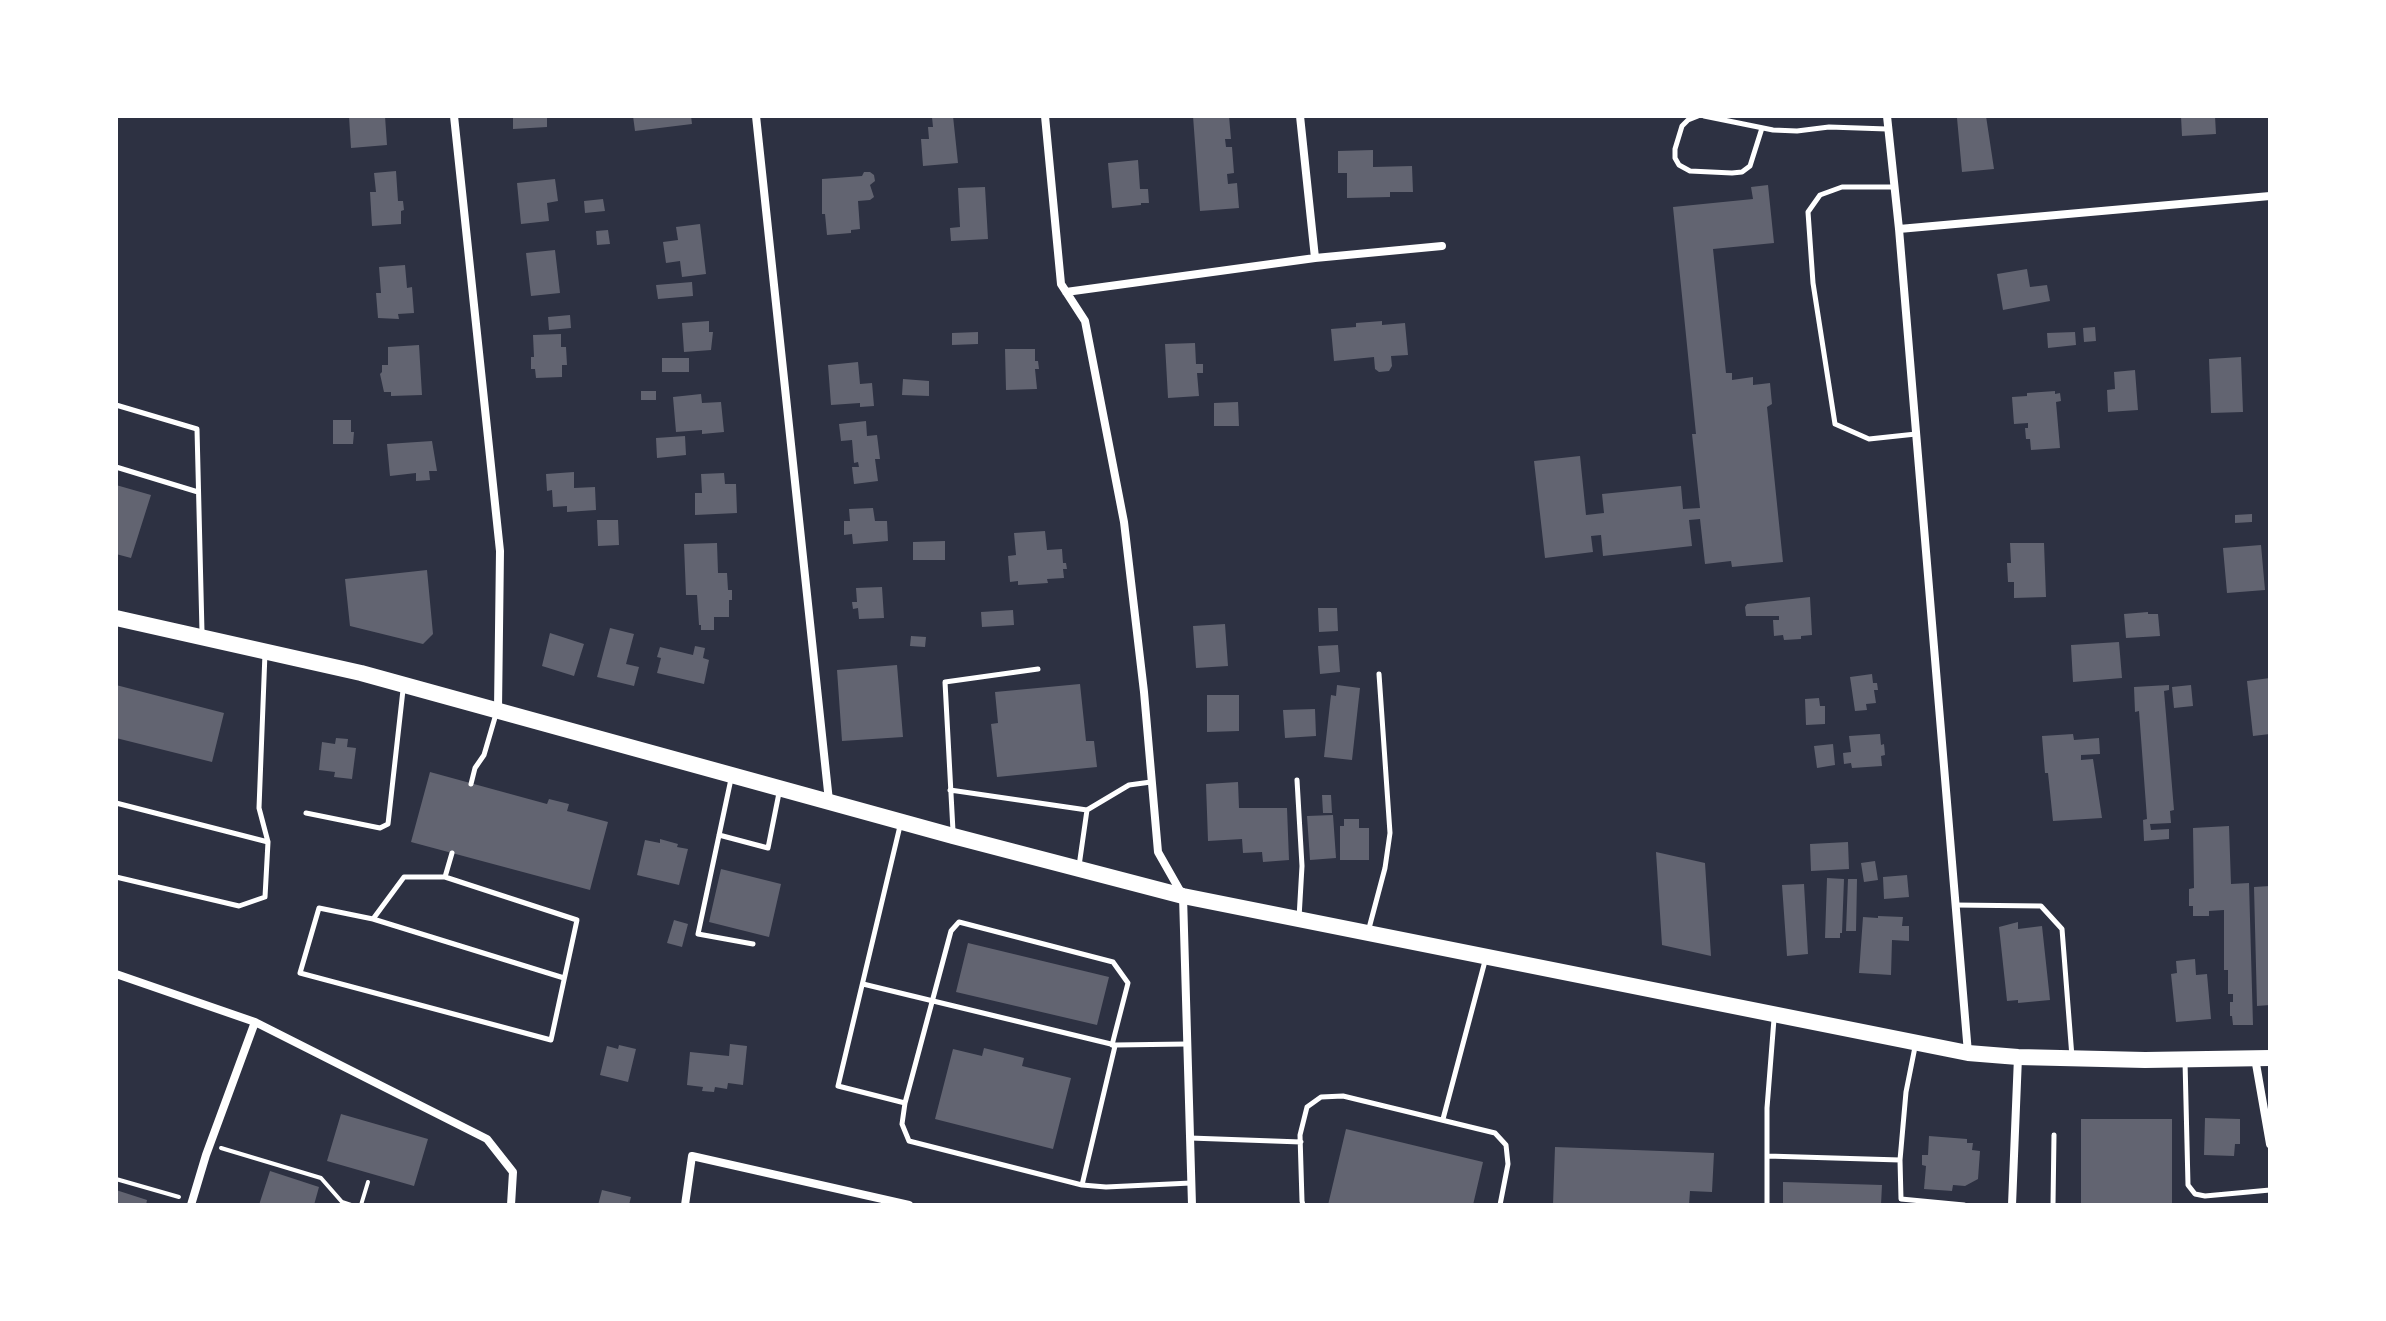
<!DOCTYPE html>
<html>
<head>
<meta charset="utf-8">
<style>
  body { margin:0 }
  #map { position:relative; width:2386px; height:1321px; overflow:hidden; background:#2d3142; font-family:"Fira Sans Condensed",sans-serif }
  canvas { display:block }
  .frame { position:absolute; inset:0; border:118px solid #fff; pointer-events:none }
</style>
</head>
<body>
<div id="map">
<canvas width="2386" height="1321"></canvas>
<div class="frame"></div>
</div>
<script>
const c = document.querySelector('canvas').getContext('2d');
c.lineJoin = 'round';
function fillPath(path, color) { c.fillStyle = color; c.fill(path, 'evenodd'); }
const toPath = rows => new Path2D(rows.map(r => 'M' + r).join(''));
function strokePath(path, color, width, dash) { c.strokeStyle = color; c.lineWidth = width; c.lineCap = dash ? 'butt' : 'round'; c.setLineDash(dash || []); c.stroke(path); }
fillPath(toPath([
  [349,116,385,116,387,145,351,148],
  [513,116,547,116,547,127,513,129],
  [633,116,691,116,692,124,635,131],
  [953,116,958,163,923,166,921,139,929,139,928,127,933,127,932,117],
  [1193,116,1229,116,1231,139,1225,139,1226,147,1232,147,1234,173,1227,174,1228,184,1237,183,1239,208,1200,211],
  [1986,116,1994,169,1962,172,1957,118],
  [2181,116,2215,116,2216,134,2182,136],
  [1373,150,1373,167,1412,166,1413,192,1390,192,1390,197,1347,198,1347,173,1338,173,1338,151],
  [1138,160,1140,189,1148,189,1149,203,1141,203,1141,205,1112,208,1108,163],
  [396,171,398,201,403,201,404,210,401,211,401,224,372,226,370,192,376,192,374,173],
  [864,172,870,172,874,175,875,181,870,185,874,197,870,200,858,201,860,229,851,230,851,233,827,235,825,214,822,214,822,179,862,176],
  [555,179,558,201,547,203,549,221,521,224,517,183],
  [1768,185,1774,243,1713,249,1726,373,1732,373,1732,380,1753,377,1753,385,1770,383,1772,404,1767,407,1783,562,1732,567,1731,561,1705,564,1700,519,1689,520,1692,546,1603,556,1601,535,1591,536,1593,552,1545,558,1534,461,1580,456,1586,515,1604,513,1602,494,1681,486,1683,509,1700,508,1692,434,1696,434,1673,207,1753,199,1751,187],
  [985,187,988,239,951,241,950,228,960,227,958,188],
  [603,199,605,211,585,213,584,201],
  [700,224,706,274,682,277,680,261,666,263,663,242,678,240,676,227],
  [608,230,610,244,597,245,596,231],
  [555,250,560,293,531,296,526,253],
  [405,265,407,288,412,287,414,313,398,314,399,319,378,318,376,293,381,293,379,267],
  [2027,269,2030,287,2047,285,2050,301,2003,310,1997,274],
  [692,282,693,296,658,299,656,285],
  [570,315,571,328,549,330,548,317],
  [709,321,709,332,713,332,711,350,684,352,682,323],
  [1382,321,1382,325,1405,323,1408,355,1391,356,1392,366,1389,371,1379,372,1375,369,1374,357,1334,361,1331,329,1356,327,1356,323],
  [2095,327,2096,341,2084,342,2083,328],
  [978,332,978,344,952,345,952,333],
  [2075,332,2076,345,2048,348,2047,333],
  [561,334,561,347,566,347,567,365,562,365,562,377,536,378,535,369,531,369,531,357,534,357,533,335],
  [1195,343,1196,364,1203,364,1203,373,1197,373,1199,396,1168,398,1165,344],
  [419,345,422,395,391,396,391,392,384,392,380,374,382,372,382,365,388,365,388,347],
  [1005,349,1035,349,1035,361,1038,361,1039,369,1035,369,1037,389,1006,390],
  [2241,357,2243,412,2211,413,2209,359],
  [662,358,689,358,689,372,662,372],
  [858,362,860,384,872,383,874,406,860,407,860,403,831,405,828,365],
  [2135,370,2138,410,2108,412,2107,390,2115,389,2114,372],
  [903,379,929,381,929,396,902,395],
  [641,391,656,391,656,400,641,400],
  [2055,391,2055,394,2060,393,2061,401,2056,402,2060,448,2031,450,2030,439,2026,439,2025,428,2028,428,2028,423,2014,424,2012,397,2027,396,2027,393],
  [701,394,702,403,721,402,724,432,702,434,702,430,676,432,673,397],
  [1238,402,1239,426,1214,426,1214,403],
  [333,420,351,420,351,432,354,432,353,444,333,444],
  [866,421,867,436,877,435,880,459,875,459,878,481,854,484,852,467,859,467,858,462,854,463,852,440,841,441,839,424],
  [685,436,686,455,657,458,656,438],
  [432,441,437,471,429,471,430,480,416,481,416,473,390,476,387,444],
  [574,472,574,488,595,487,596,510,567,512,567,506,553,507,552,490,547,491,546,474],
  [724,473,725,484,736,484,737,513,695,515,695,493,702,493,701,474],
  [116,485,151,495,131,558,116,554],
  [873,508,875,521,887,521,888,541,853,544,852,534,844,535,844,521,850,521,849,509],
  [2252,514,2252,522,2235,523,2235,515],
  [597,520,618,520,619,545,598,546],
  [1045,531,1047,550,1062,549,1063,563,1066,563,1067,569,1063,569,1064,578,1047,579,1048,583,1018,585,1018,581,1010,582,1008,556,1016,555,1014,533],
  [945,541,945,560,913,560,913,542],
  [717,543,718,573,727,573,728,590,732,590,732,600,729,600,729,617,714,617,714,630,701,630,701,625,699,625,697,595,686,595,684,544],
  [2010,543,2044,543,2046,597,2014,598,2014,582,2008,582,2007,563,2011,563],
  [2261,545,2265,590,2227,593,2223,548],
  [427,570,433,634,423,644,350,626,345,579],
  [882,587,884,618,859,619,858,608,853,609,852,602,857,602,856,588],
  [1810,597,1812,635,1801,636,1801,639,1784,640,1783,635,1774,636,1773,620,1779,620,1779,616,1746,616,1745,607,1747,604],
  [1318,608,1337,608,1338,631,1319,632],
  [1013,610,1014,625,982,627,981,612],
  [2148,612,2148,614,2158,614,2160,636,2126,638,2124,614],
  [1225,624,1228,666,1196,668,1193,626],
  [610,628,634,634,626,664,639,667,634,686,597,677],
  [550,633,584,644,574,676,542,666],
  [911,636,926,637,925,647,910,646],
  [2119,642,2122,678,2073,682,2071,645],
  [1338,645,1340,672,1320,674,1318,646],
  [695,646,705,648,703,658,709,660,704,684,657,673,661,658,657,657,660,647,693,655],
  [897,665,903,737,842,741,837,670],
  [1872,674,1873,683,1877,683,1878,690,1874,690,1876,703,1866,704,1867,710,1855,711,1850,677],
  [2270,678,2270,734,2253,736,2247,681],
  [1080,684,1086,741,1094,741,1097,767,997,777,991,724,998,723,995,692],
  [116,685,224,713,212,762,116,738],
  [1337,685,1360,688,1352,760,1324,757,1331,695,1336,696],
  [2169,685,2169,690,2164,691,2174,810,2170,811,2171,823,2150,824,2151,830,2169,829,2169,839,2144,841,2143,820,2147,819,2139,711,2135,712,2134,687],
  [2191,685,2193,706,2174,708,2172,687],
  [1207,695,1239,695,1239,731,1207,732],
  [1819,698,1820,706,1825,706,1825,724,1806,725,1805,699],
  [1315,709,1316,736,1285,738,1283,710],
  [1880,734,1881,745,1884,744,1885,755,1881,756,1882,766,1852,768,1851,763,1844,764,1843,753,1851,752,1849,736],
  [2073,734,2074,740,2099,738,2100,754,2081,755,2081,760,2093,759,2102,818,2053,821,2048,773,2045,773,2042,736],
  [336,738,348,739,347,747,356,748,352,779,334,777,335,772,319,770,322,742,335,744],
  [1833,744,1835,765,1817,768,1814,746],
  [430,772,547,804,549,799,569,804,567,811,608,822,590,890,411,842],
  [1238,782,1239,808,1287,808,1289,860,1263,862,1262,852,1243,853,1242,839,1208,841,1206,784],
  [1322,795,1331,795,1332,813,1323,813],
  [1333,815,1336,858,1310,860,1307,816],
  [1344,819,1359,819,1359,828,1369,828,1369,860,1340,860,1340,826,1344,826],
  [2229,826,2231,884,2249,883,2253,1025,2233,1025,2232,1016,2230,1016,2230,1002,2233,1002,2233,994,2228,994,2228,970,2224,970,2224,910,2209,911,2209,916,2193,916,2193,906,2189,906,2189,889,2194,888,2193,828],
  [660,839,678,844,677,847,688,849,679,885,637,875,645,840,660,843],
  [1848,842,1849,869,1811,871,1810,844],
  [1656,852,1705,863,1711,956,1662,945],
  [1875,861,1878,880,1864,882,1861,863],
  [721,869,781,884,769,937,709,922],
  [1907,875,1909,897,1884,899,1883,877],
  [1827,878,1844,879,1842,933,1840,933,1840,938,1825,938],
  [1848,879,1857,879,1856,931,1846,931],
  [1804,884,1808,954,1787,956,1782,885],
  [2270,886,2270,1005,2257,1006,2254,887],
  [1878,916,1903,917,1902,926,1909,926,1909,941,1892,940,1891,975,1859,973,1863,917,1878,918],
  [674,920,688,924,682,947,667,943],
  [2018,922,2018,929,2042,926,2050,1000,2018,1003,2018,1000,2007,1001,1999,927],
  [968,943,1109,977,1097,1025,956,992],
  [2195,959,2196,975,2207,974,2211,1019,2176,1022,2171,974,2177,973,2176,961],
  [730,1044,747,1046,743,1085,728,1083,727,1089,715,1087,714,1092,702,1091,703,1087,687,1085,690,1052,729,1056],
  [619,1045,636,1049,628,1082,600,1075,607,1046,618,1049],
  [984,1048,1024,1058,1022,1066,1071,1078,1053,1149,935,1119,953,1049,982,1056],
  [341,1114,428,1139,414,1186,327,1161],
  [2205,1118,2240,1119,2240,1144,2235,1144,2234,1156,2204,1155],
  [2081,1119,2172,1119,2172,1205,2081,1205],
  [1346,1129,1483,1162,1473,1205,1328,1205],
  [1929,1136,1967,1139,1967,1143,1973,1143,1972,1150,1980,1151,1978,1179,1965,1186,1953,1185,1952,1191,1924,1189,1926,1166,1922,1165,1922,1155,1928,1155],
  [1555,1147,1714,1153,1712,1192,1690,1191,1689,1205,1553,1205],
  [270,1171,319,1187,314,1205,259,1205],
  [1783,1182,1882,1185,1881,1205,1783,1205],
  [116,1190,147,1200,146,1205,116,1205],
  [602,1190,631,1197,629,1205,598,1205]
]), '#626471');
strokePath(toPath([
  [221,1148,321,1178,342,1202,351,1205],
  [116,1179,179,1197],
  [361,1205,368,1182]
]), '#fff', 4);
strokePath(toPath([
  [1698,116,1688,120,1682,126,1675,149,1675,158,1679,165,1690,171,1732,173,1742,172,1750,166,1762,128],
  [1704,116,1773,130,1797,131,1829,127,1887,129],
  [1894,187,1842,187,1820,195,1808,212,1813,283,1835,424,1869,439,1916,434],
  [116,405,197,429,202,632],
  [116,467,198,492],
  [731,779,698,934,753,944],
  [1297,780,1302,866,1299,918],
  [471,784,475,768,484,755,496,714],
  [950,790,1087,810,1079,866],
  [116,803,268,842],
  [1087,810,1129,785,1151,782],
  [306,813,380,828,388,824,403,690],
  [900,826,838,1086,905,1103,902,1124,909,1141,1082,1185,1106,1187,1191,1183],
  [953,831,945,682,1038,669],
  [719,835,768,848,779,793],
  [116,877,239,906,265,897,268,842,259,808,265,653],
  [445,877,577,920,551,1040,300,973,319,908,373,919,404,877,445,877,452,853],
  [1955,905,2041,906,2062,929,2072,1057],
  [373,919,564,978],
  [1368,932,1385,868,1390,833,1379,674],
  [863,984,1115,1045,1187,1044],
  [2185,1061,2188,1185,2195,1194,2205,1196,2270,1190],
  [905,1103,951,931,959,922,1113,962,1128,983,1112,1045],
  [1443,1119,1485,961],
  [1190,1138,1301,1142],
  [1767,1156,1900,1160,1906,1092,1915,1047],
  [1900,1160,1901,1199,1964,1205],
  [1082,1185,1115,1046],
  [1303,1205,1302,1201,1300,1135,1307,1107,1321,1097,1343,1096,1495,1133,1506,1145,1508,1164,1500,1205],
  [1767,1205,1767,1108,1774,1019],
  [2053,1205,2054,1135]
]), '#fff', 5);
strokePath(toPath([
  [454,116,500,551,498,709],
  [756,116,829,801],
  [1045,116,1061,284,1085,321,1124,522,1144,692,1158,852,1183,896,1192,1205],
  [1300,116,1315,258],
  [1887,116,1899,229,1968,1053],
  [1899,229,2270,196],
  [1066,292,1315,258,1442,246],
  [116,974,255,1022,487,1139,513,1172,511,1205],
  [2255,1058,2270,1144],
  [191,1205,206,1155,255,1022],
  [685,1205,692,1156,909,1205],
  [2012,1205,2018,1057]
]), '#fff', 8);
strokePath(toPath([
  [116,618,361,673,953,836,1183,896,1968,1053,2018,1057,2145,1060,2270,1058]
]), '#fff', 16);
</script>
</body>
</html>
